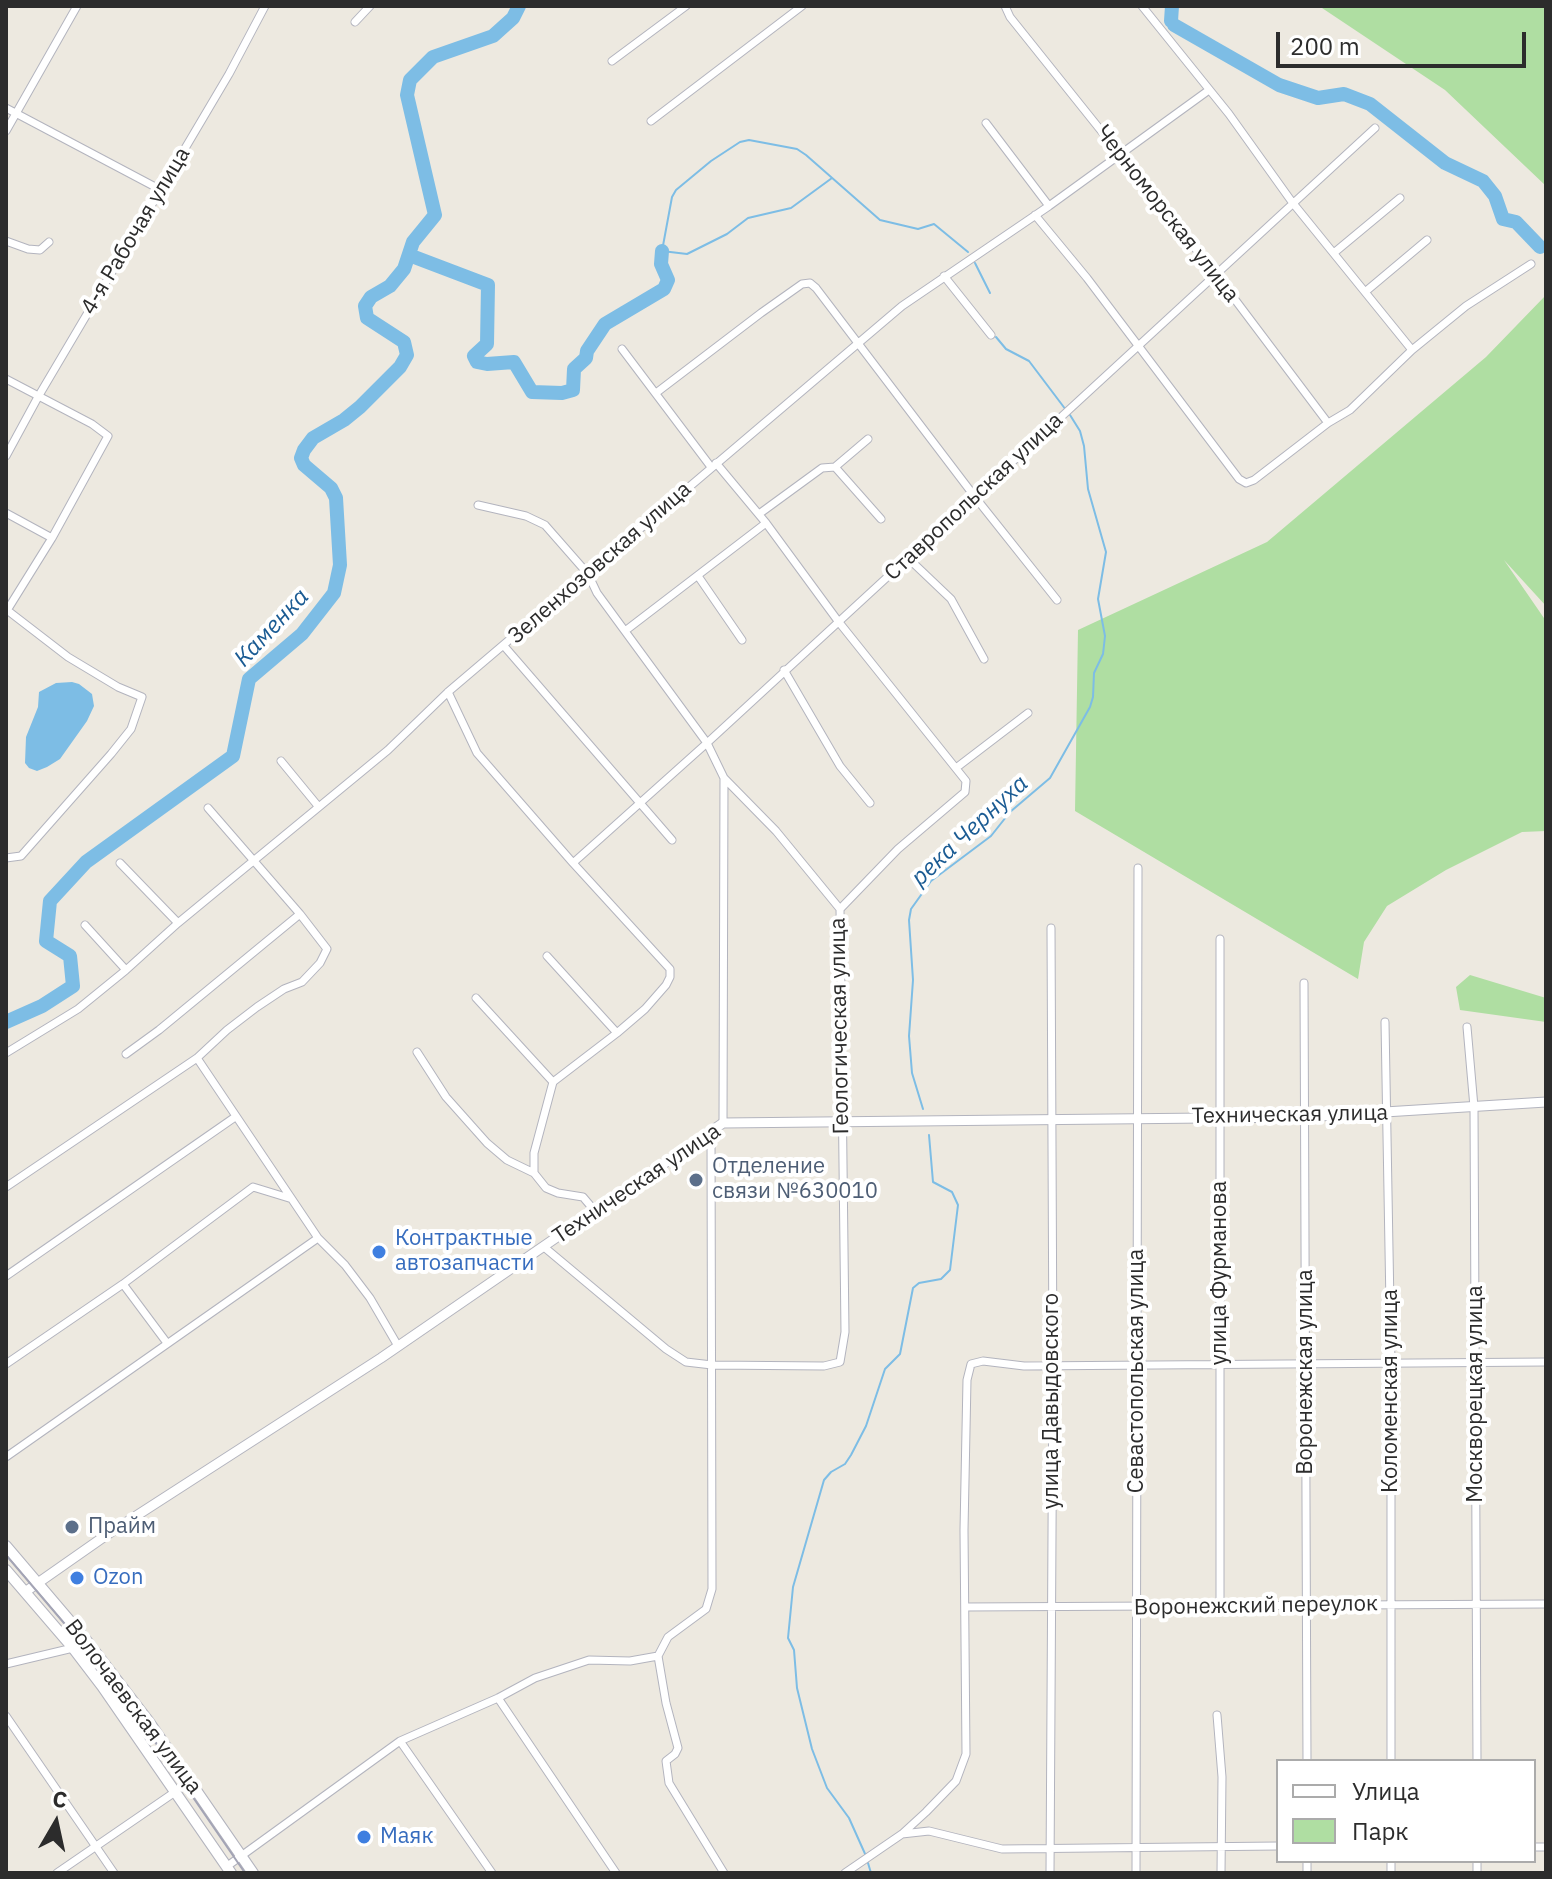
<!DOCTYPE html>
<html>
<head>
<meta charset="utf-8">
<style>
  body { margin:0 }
  #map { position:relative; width:1552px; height:1879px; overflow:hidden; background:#ede9e0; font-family:"IBM Plex Sans",sans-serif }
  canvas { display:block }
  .frame { position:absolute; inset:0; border:8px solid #2c2c2c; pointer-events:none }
  .legend { position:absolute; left:1276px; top:1759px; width:260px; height:104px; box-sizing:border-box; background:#fff; border:2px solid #ababab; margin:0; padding:10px 14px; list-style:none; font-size:24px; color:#2c2c2c }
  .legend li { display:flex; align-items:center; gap:16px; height:40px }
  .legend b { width:40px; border:2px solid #ababab }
  .north { position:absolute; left:16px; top:1783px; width:80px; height:80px; -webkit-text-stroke:6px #fff; paint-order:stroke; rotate:9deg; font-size:22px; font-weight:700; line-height:32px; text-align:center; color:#2c2c2c }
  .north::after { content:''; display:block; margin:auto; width:28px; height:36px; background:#2c2c2c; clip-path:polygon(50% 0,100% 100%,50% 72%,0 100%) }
  .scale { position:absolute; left:1276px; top:32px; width:250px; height:36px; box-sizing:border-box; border:4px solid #2c2c2c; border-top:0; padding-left:10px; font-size:24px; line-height:28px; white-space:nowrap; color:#2c2c2c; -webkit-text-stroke:6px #fff; paint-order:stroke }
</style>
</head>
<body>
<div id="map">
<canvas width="1552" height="1879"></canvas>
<div class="frame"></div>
<ul class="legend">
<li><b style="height:10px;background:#fff"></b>Улица</li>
<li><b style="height:22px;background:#afdea2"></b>Парк</li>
</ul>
<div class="north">С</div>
<div class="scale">200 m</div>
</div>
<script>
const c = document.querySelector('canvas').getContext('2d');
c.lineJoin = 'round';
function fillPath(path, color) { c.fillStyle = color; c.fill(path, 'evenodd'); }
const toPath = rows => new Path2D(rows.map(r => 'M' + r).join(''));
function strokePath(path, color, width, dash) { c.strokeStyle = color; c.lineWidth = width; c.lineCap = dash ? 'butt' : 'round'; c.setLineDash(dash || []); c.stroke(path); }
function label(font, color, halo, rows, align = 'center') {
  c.font = font + ' "IBM Plex Sans",sans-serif'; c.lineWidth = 8; c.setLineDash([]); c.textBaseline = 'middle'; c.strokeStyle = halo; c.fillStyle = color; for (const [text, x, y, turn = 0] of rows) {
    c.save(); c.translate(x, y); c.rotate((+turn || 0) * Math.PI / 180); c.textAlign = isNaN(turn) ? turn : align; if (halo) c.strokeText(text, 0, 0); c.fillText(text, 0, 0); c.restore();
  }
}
fillPath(toPath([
  [1319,6,1546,6,1546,186,1445,90],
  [1546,295,1546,606,1504,560,1546,621,1546,831,1522,832,1446,870,1387,906,1364,942,1358,979,1075,811,1078,630,1267,542,1486,357],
  [1470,975,1546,998,1546,1022,1460,1010,1456,987]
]), '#afdea2');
fillPath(toPath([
  [72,682,79,684,92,694,94,706,87,721,60,759,47,767,37,771,29,768,25,763,26,737,38,707,39,692,56,683]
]), '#7dbde5');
strokePath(toPath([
  [832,178,791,208,748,218,727,234,687,254,662,251,672,197,676,190,711,161,740,142,749,140,797,149,806,155,880,220,918,229,934,224,968,252],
  [975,263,990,293],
  [996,337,1006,349,1029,361,1066,410],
  [923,1109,912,1073,909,1036,913,980,909,920,911,909,931,881,991,836,1010,812,1050,778,1090,707,1093,697,1094,673,1103,654,1105,636,1098,599,1106,552,1088,489,1084,446,1080,431,1070,415],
  [866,1856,849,1818,827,1788,812,1749,797,1688,794,1650,788,1638,793,1587,824,1480,831,1472,845,1464,851,1455,866,1426,885,1369,900,1354,913,1288,919,1283,941,1279,950,1270,958,1205,952,1192,933,1182,929,1135],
  [868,1863,871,1873]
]), '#7dbde5', 2);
strokePath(toPath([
  [1171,21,1172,6],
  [1174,25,1279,85,1318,98,1344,94,1370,104,1445,163,1483,181,1495,196,1503,219,1516,222,1540,247],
  [409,255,488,285,487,344,474,356,477,362,487,364,514,362,532,392,562,393,573,390,574,369,586,358,587,351,605,324,664,289,668,280,661,264,662,251],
  [6,1022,42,1006,73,986,70,956,46,941,50,901,86,862,233,756,249,679,302,634,334,593,340,565,336,498,331,488,304,465,301,458,304,450,313,438,344,420,360,407,400,367,407,355,404,342,367,318,365,306,371,297,390,286,404,269,413,242,435,215,407,95,410,80,433,57,493,36,513,18,519,6]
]), '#7dbde5', 14);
const minor = toPath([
  [1005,6,1010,17,1215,273,1328,423],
  [1142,6,1229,114,1292,202,1412,350],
  [355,22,370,6],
  [612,61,686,6],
  [6,108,161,190],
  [651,121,802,6],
  [986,123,1049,206],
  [6,131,77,6],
  [1035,215,1087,278,1239,479,1246,483,1254,480,1328,423,1350,410,1412,350,1466,306,1531,264],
  [6,241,28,249,40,250,49,242],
  [1335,252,1400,198],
  [944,276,991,335],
  [1365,292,1427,240],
  [622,349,711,467],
  [6,379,92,424,108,436,52,538,6,612],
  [656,393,761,313,802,284,810,283,816,288,975,497,1057,600],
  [6,456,38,397,229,74,265,6],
  [716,463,766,523,838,621,966,781,965,792,898,849,840,909],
  [835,467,881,519],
  [478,505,526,516,545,525,588,574,597,593,707,743,724,778,776,831,840,909,845,1332,840,1362,824,1366,712,1365,686,1362,666,1349,544,1247],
  [6,513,52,538],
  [759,514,822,468,835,467,868,439],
  [909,559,951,599,984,659],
  [698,576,742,640],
  [625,631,766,523],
  [504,646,672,840],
  [784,670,840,766,870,803],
  [448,692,477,753,573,863,670,969,670,977,666,985,645,1009,617,1033,553,1082,534,1153,534,1173,546,1188,558,1193,583,1197,594,1210],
  [281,761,318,806],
  [956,768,1028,713],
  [6,858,21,856,111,754,131,729,142,697,118,687,68,657,7,610],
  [120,863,178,923],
  [573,863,707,743,1375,128],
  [85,925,126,970],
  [547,956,617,1033],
  [1304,983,1307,1761],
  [476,998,553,1082],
  [1385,1022,1391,1363,1391,1761],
  [1467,1027,1474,1107,1477,1761],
  [417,1052,446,1097,487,1143,507,1160,534,1173],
  [6,1053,78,1009,126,970,178,923,388,750,448,692,902,306,1049,206,1209,90],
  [126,1054,159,1030,300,914],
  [197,1058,318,1238,345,1265,370,1298,398,1346],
  [723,1123,724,778],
  [6,1187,197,1058,227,1030,257,1007,284,989,302,982,320,963,327,949,300,914,208,808],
  [6,1276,235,1117],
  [123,1284,167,1343],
  [6,1364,123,1284,253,1187,289,1198],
  [6,1457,318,1238],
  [1220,1606,1220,939],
  [965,1607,1546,1604],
  [658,1656,666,1703,678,1748,675,1754,666,1761,669,1783,724,1873],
  [6,1664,73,1648,86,1640],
  [498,1698,616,1873],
  [1217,1715,1222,1777,1221,1873],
  [6,1716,114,1873],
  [400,1741,492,1873],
  [902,1834,929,1831,1002,1849,1278,1846],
  [1534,1847,1546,1847],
  [1307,1861,1307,1873],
  [1477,1861,1477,1873],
  [226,1867,400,1741,498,1698,535,1678,589,1660,630,1661,658,1656,668,1637,706,1609,712,1589,711,1131],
  [57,1873,175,1792],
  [845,1873,902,1834,926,1812,956,1781,966,1754,964,1530,967,1380,971,1364,983,1361,1024,1366,1546,1362],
  [1050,1873,1053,1364,1051,928],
  [1136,1873,1138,868],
  [1391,1873,1391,1861]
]);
const tertiary = toPath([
  [25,1592,105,1536,381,1358,723,1123,1304,1117,1546,1102]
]);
const secondary = toPath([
  [6,1546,86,1640,149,1722,253,1873],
  [6,1570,73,1648,102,1686,231,1873]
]);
strokePath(minor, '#b3b4be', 9);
strokePath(tertiary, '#b3b4be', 11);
strokePath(secondary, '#b3b4be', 12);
strokePath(minor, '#fff', 7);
strokePath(tertiary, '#fff', 9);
strokePath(secondary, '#fff', 10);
strokePath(toPath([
  [6,1555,81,1643,144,1726,245,1873]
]), '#a3a4b5', 2);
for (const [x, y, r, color] of [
  [696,1180,8,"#5c6f8a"],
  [379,1252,8,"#3f7fe0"],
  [72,1527,8,"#5c6f8a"],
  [77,1578,8,"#3f7fe0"],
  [364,1837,8,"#3f7fe0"]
]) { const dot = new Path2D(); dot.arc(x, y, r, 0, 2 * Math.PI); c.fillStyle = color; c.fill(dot); strokePath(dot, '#fff', 3); }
label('22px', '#2c2c2c', '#fff', [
  ["Черноморская улица",1167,214,52],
  ["4-я Рабочая улица",136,231,-59],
  ["Ставропольская улица",974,497,-43],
  ["Зеленхозовская улица",600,563,-41],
  ["Геологическая улица",840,1026,-91],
  ["Техническая улица",1290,1115,-1],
  ["Техническая улица",637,1184,-34],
  ["улица Фурманова",1220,1273,-90],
  ["Севастопольская улица",1137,1371,-90],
  ["Воронежская улица",1306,1372,-90],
  ["Коломенская улица",1391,1391,-90],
  ["Москворецкая улица",1476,1394,-90],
  ["улица Давыдовского",1052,1401,-90],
  ["Воронежский переулок",1256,1606,-1],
  ["Волочаевская улица",133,1707,53]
]);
label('22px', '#4e5e75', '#fff', [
  ["Отделение",712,1167],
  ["связи №630010",712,1192],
  ["Прайм",88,1527]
], 'left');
label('22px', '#366cbe', '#fff', [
  ["Контрактные",395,1239],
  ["автозапчасти",395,1264],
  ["Ozon",93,1578],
  ["Маяк",380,1837]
], 'left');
label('italic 24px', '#1a5b93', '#fff', [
  ["Каменка",272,628,-47],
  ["река Чернуха",970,831,-43]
]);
</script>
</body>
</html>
